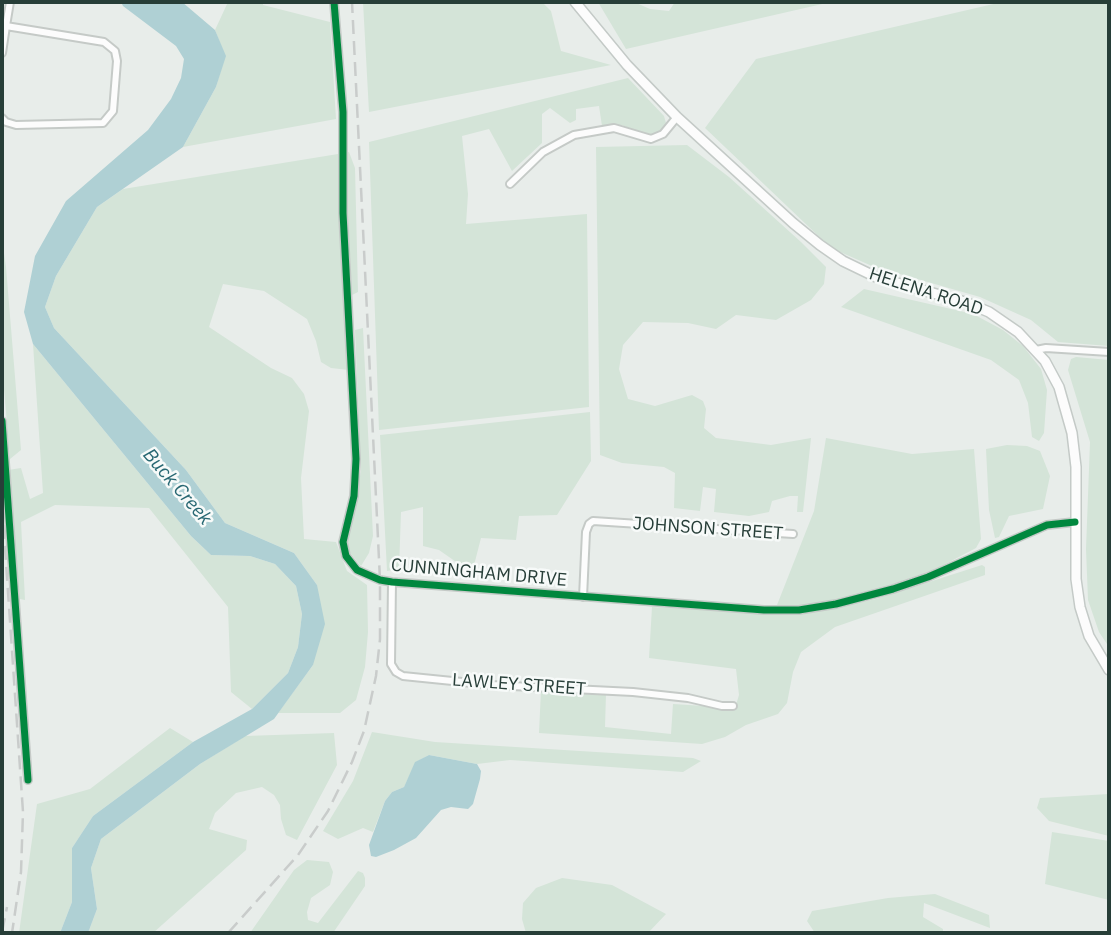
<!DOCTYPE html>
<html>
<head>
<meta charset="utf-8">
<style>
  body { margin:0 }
  #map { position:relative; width:1111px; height:935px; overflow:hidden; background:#e8edea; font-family:"IBM Plex Sans",sans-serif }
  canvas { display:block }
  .frame { position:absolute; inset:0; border:4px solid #273e38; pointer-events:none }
</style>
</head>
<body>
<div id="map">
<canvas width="1111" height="935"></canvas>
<div class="frame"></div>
</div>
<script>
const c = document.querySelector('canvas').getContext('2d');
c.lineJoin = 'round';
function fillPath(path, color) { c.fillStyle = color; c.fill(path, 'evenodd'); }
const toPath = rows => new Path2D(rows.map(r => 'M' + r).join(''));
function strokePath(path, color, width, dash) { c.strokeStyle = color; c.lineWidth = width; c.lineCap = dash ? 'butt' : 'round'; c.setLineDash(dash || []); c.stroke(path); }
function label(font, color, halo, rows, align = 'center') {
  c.font = font + ' "IBM Plex Sans",sans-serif'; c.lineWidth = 5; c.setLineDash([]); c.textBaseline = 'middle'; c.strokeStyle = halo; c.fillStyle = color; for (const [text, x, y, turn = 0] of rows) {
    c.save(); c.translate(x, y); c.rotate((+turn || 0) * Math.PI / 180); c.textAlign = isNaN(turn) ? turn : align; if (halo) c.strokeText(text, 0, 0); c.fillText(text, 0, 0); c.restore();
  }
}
fillPath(toPath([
  [228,2,263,2,263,5,330,22,336,119,183,147,216,87,225,56,215,30],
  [363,2,542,2,551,11,561,51,611,65,369,112],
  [598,2,634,2,650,9,669,11,675,2,831,2,626,49],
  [1002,2,1109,2,1109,346,1058,342,1031,320,980,297,872,266,831,248,705,128,756,59],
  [628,78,664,116,666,123,658,135,650,136,637,132,622,125,602,126,599,106,576,109,576,120,570,123,550,108,542,114,542,143,512,171,489,129,462,136,468,194,466,224,587,214,589,407,379,430,369,142],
  [687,145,729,177,801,242,826,267,824,284,811,300,776,320,736,315,716,329,688,323,643,322,623,345,619,369,628,399,655,406,692,395,703,401,706,409,704,428,716,438,771,445,811,438,803,512,797,512,798,496,790,496,772,501,769,512,749,516,714,512,716,489,703,487,700,511,674,508,675,473,664,467,622,463,600,455,596,147],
  [349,152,355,168,358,292,352,295,345,153],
  [338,154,338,201,349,370,331,368,321,362,316,341,307,319,264,291,223,284,209,327,271,368,292,378,304,394,309,411,301,478,304,539,336,542,347,571,367,585,368,632,365,667,356,700,340,713,278,713,313,665,317,585,294,553,225,523,186,470,54,328,45,307,56,276,97,207,123,189],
  [2,239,6,267,21,450,10,459,2,366],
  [864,289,973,314,1003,330,1023,346,1041,369,1047,390,1044,433,1039,441,1032,437,1028,403,1019,380,991,360,841,307],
  [363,328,373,536,369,553,361,566,350,553,347,540,361,471,355,330],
  [33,344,191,536,211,555,250,556,275,564,296,586,302,614,298,647,288,673,252,709,231,692,228,607,149,508,55,505,21,522,25,600,20,599,8,470,21,468,30,499,43,493],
  [1076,357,1109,360,1109,647,1099,632,1088,600,1086,549,1090,442,1068,370,1071,359],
  [590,412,591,461,557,515,519,516,516,540,481,538,472,573,439,550,423,546,423,507,401,512,399,569,387,571,380,435],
  [826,438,912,454,974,449,981,539,976,548,936,569,873,591,826,602,798,606,777,605,814,511],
  [1007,445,1027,446,1040,451,1050,476,1043,509,1009,516,999,537,995,538,989,510,986,449],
  [982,565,985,567,985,575,835,627,801,652,793,672,787,703,778,714,746,725,725,737,702,744,539,733,541,690,606,694,605,727,671,734,673,704,735,708,739,695,736,669,649,658,652,607,800,615,876,599],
  [170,728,193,742,93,816,72,848,72,902,60,933,19,933,37,804,90,789],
  [372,732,435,742,693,758,701,761,683,772,510,760,477,764,429,755,416,762,404,787,392,792,385,801,373,832,363,828,338,839,323,831,353,781],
  [334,733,337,765,297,840,286,835,281,819,280,805,274,795,262,787,236,793,215,813,209,829,247,840,246,850,153,933,88,933,97,909,91,868,101,839,200,764,245,736],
  [1109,794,1109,836,1049,821,1037,808,1040,798],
  [1052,832,1109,841,1109,900,1045,884],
  [307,860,329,862,333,872,330,885,311,898,307,912,308,920,318,923,358,871,363,873,365,878,365,886,333,933,250,933,294,870],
  [562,878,612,885,666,914,648,933,526,933,522,919,523,903,536,888],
  [935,894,989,915,990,928,924,903,923,917,943,929,943,933,815,933,807,921,812,911,888,898]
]), '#d4e4d8');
fillPath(toPath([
  [121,2,182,2,215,30,226,56,216,87,183,147,97,207,56,276,45,307,54,328,186,470,225,523,294,553,317,585,325,624,313,665,274,719,200,764,101,839,91,868,97,909,88,933,60,933,72,902,72,848,93,816,193,742,252,709,288,673,298,647,302,614,296,586,275,564,250,556,211,555,191,536,33,344,24,312,35,256,66,201,148,130,171,99,181,78,184,59,176,46,123,6],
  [429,755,477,764,481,771,480,779,473,804,468,809,451,807,441,810,416,838,394,850,376,857,371,856,369,845,385,801,392,792,404,787,415,762]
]), '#afd0d4');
const street = toPath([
  [334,2,343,112,343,213,356,459,354,496,343,542,346,556,357,570,380,580,392,582,764,610,799,610,836,604,893,589,928,577,1047,525,1075,522],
  [6,26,10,2],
  [2,53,6,26,104,42,115,51,117,61,113,111,103,123,16,125,6,122,2,118],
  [510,184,543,152,574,135,614,128,651,139,663,134,677,117],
  [1036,350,1046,348,1109,352],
  [2,421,28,780],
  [392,582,391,664,396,672,403,676,492,685,633,692,688,698,722,706,733,706],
  [583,597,586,532,589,524,593,521,793,534]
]);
const secondary = toPath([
  [575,2,627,65,677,117,793,223,820,245,843,261,876,277,965,302,989,312,1018,332,1045,361,1059,387,1072,433,1076,467,1076,579,1080,607,1089,636,1109,670]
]);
strokePath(street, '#c5cac7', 10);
strokePath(secondary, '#c4cac7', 12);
strokePath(street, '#fcfcfc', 6);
strokePath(secondary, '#fcfcfc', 9);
strokePath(toPath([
  [2,504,23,812,21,872,12,933],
  [2,932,7,907],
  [228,933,298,855,328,811,352,762,364,731,376,676,380,639,380,580,352,2]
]), '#c9cccb', 2.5, [14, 7]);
strokePath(toPath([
  [334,2,343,112,343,213,356,459,354,496,343,542,346,556,357,570,380,580,392,582,764,610,799,610,836,604,893,589,928,577,1047,525,1075,522],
  [2,421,28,780]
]), '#00873e', 7);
label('18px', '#273e38', '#f7faf9', [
  ["HELENA ROAD",926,292,18],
  ["JOHNSON STREET",708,529,4],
  ["CUNNINGHAM DRIVE",479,573,5],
  ["LAWLEY STREET",519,685,4]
]);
label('italic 19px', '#286873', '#f7faf9', [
  ["Buck Creek",177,487,49]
]);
</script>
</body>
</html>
